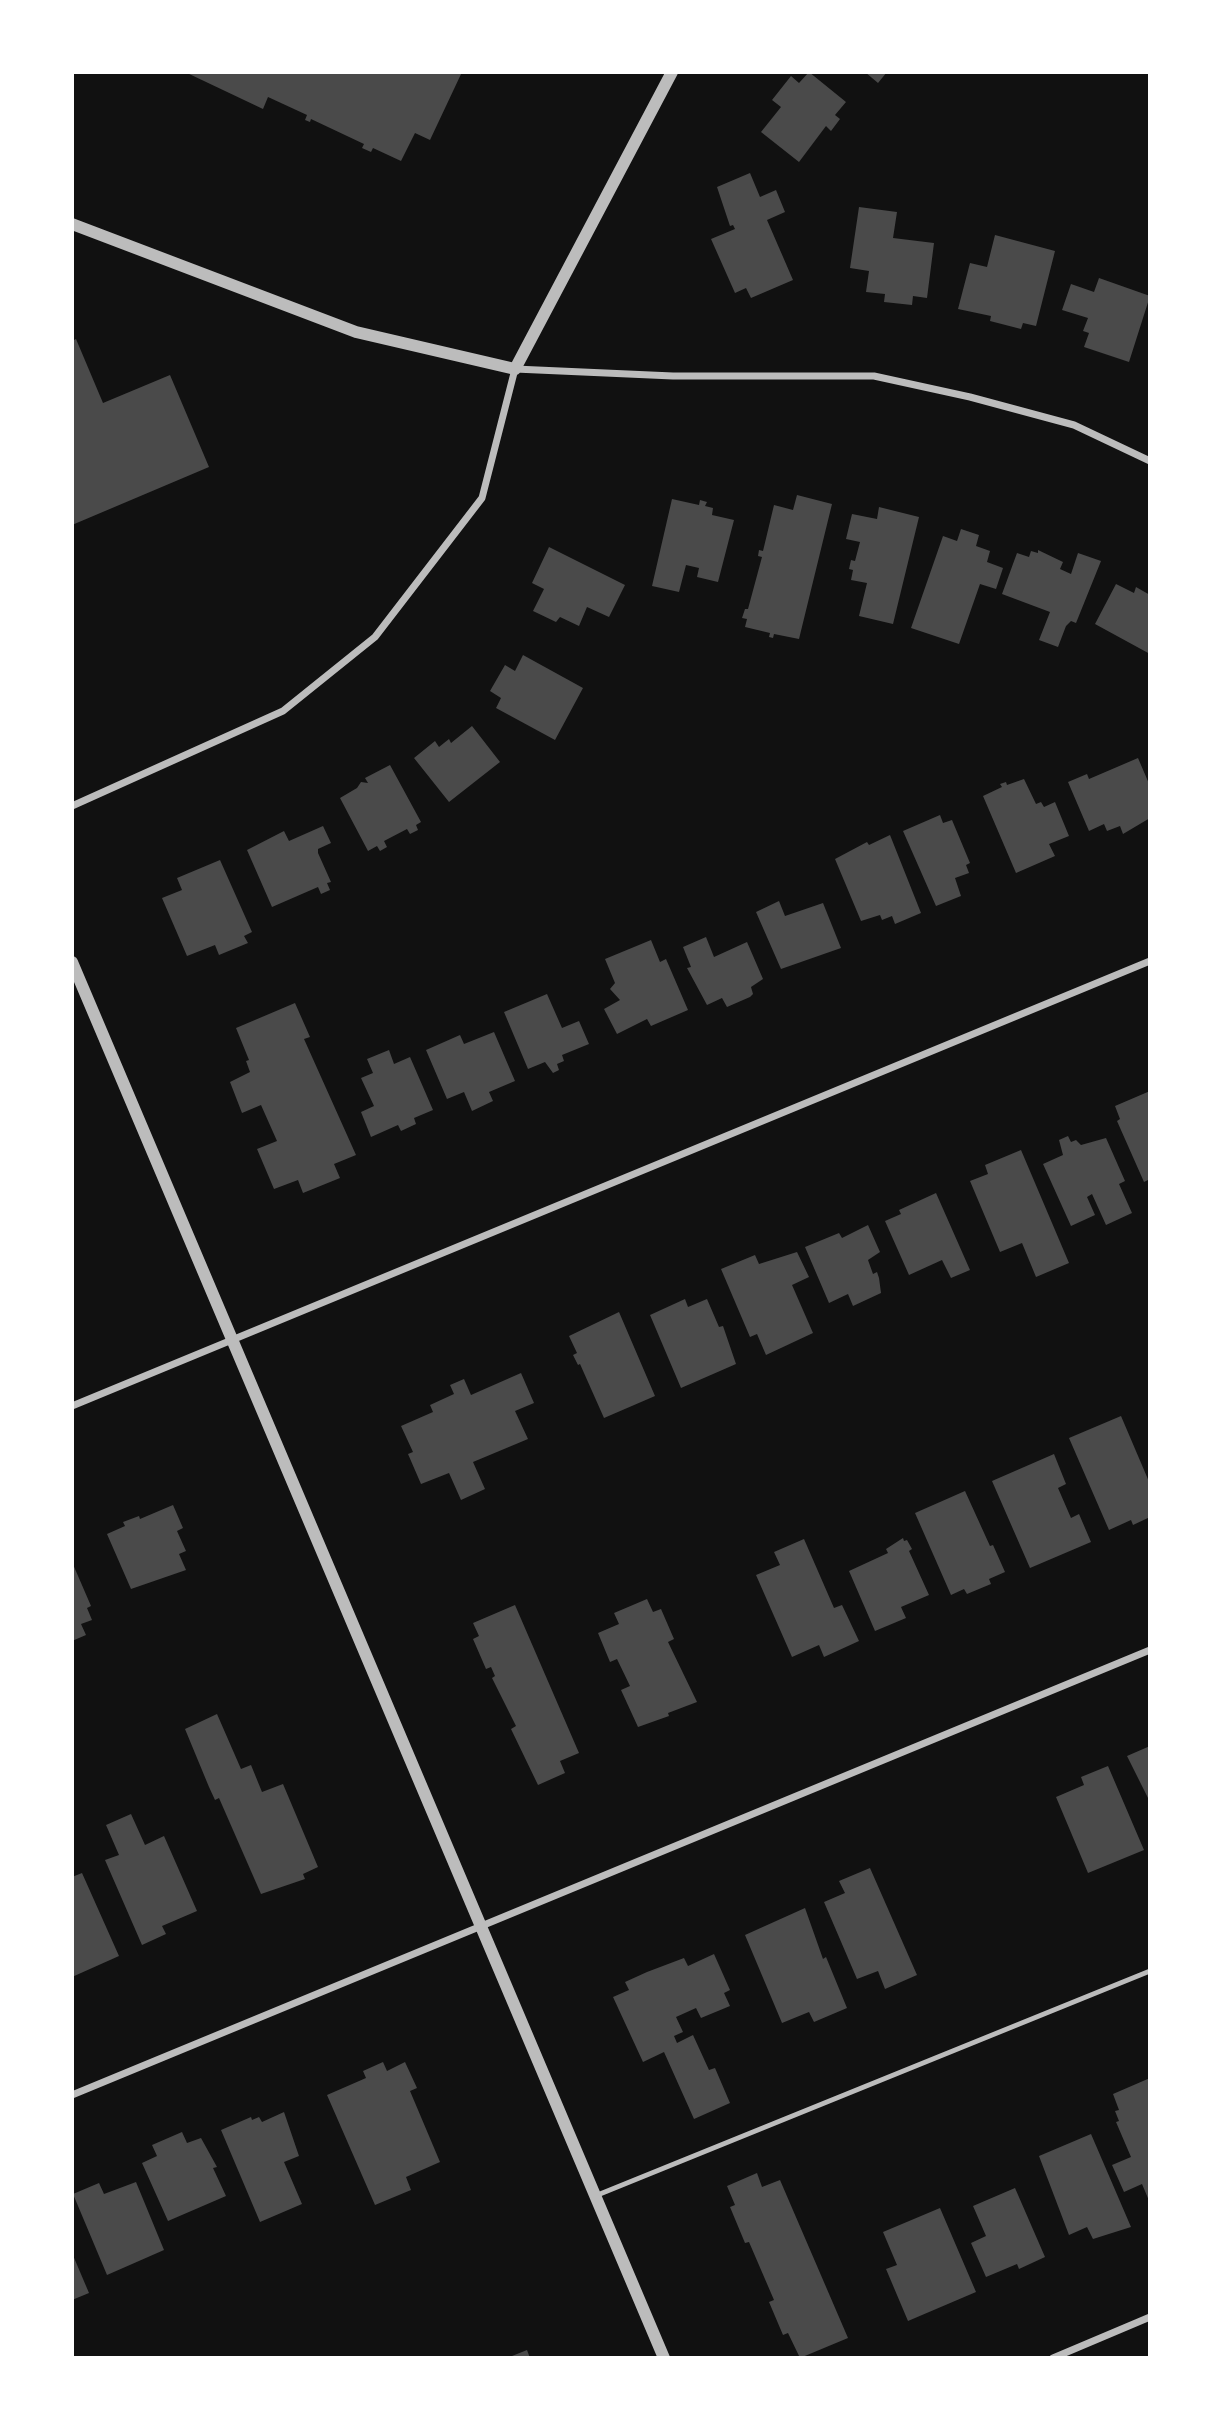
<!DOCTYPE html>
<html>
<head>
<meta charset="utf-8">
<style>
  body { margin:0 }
  #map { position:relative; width:1222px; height:2430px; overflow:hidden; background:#111; font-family:Cabin,sans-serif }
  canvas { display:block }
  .frame { position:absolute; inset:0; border:74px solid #fff; pointer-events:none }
</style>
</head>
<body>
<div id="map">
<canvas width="1222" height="2430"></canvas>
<div class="frame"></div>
</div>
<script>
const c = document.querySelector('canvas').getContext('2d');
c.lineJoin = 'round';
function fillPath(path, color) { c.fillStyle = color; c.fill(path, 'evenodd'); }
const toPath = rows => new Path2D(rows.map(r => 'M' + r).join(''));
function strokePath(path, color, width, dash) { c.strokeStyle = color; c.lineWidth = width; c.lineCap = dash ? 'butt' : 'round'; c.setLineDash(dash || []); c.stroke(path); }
fillPath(toPath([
  [185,72,462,72,430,140,415,133,401,161,373,148,371,152,362,148,364,144,311,119,310,122,305,120,307,115,268,97,263,109],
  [809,72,846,102,835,115,840,119,831,131,826,126,799,162,761,132,781,107,772,100,791,76,799,83],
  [865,72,887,72,878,83],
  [750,173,760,197,776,190,785,212,767,220,793,280,751,298,746,288,735,293,711,239,735,229,733,225,730,226,717,187],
  [859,207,897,212,893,238,934,243,927,298,913,296,912,305,884,302,885,294,866,292,869,271,850,268],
  [995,235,1055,251,1036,326,1023,323,1021,329,990,321,991,316,958,309,970,263,987,267],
  [1099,278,1150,296,1129,362,1084,347,1089,333,1083,331,1088,318,1062,310,1071,284,1094,292],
  [76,339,103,403,170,375,209,467,72,525,72,341],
  [797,495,832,504,799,639,774,634,773,638,769,637,770,633,745,627,747,619,742,618,745,609,748,609,762,557,758,556,759,550,763,551,774,505,793,510],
  [672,499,699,505,700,500,707,502,705,506,713,508,712,515,734,520,718,582,697,577,699,568,686,565,679,592,652,586],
  [879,507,919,517,893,624,859,616,867,583,851,580,853,570,849,569,851,560,855,561,860,542,846,539,852,514,877,519],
  [961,529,979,535,976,546,990,551,987,562,1003,568,996,589,980,584,959,644,911,628,943,536,957,541],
  [549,547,625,585,609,617,587,607,579,626,560,617,556,622,533,611,544,589,532,583],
  [1038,550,1063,562,1060,569,1071,574,1078,553,1101,561,1076,623,1071,621,1066,626,1058,647,1039,640,1050,612,1002,594,1017,553,1029,557,1031,551,1038,553],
  [1116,584,1134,593,1136,587,1150,595,1150,654,1095,624],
  [523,655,583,688,555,740,496,708,501,698,490,691,505,665,515,671],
  [472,726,500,762,449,802,414,758,435,741,439,747,449,739,451,743],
  [1138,758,1150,786,1150,818,1123,834,1120,826,1107,831,1104,824,1089,831,1068,782,1087,774,1089,779],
  [390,765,421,822,416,825,418,830,410,834,407,829,384,841,387,847,380,851,377,846,368,851,340,798,357,788,361,782,368,783,365,778],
  [1024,779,1036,804,1041,802,1044,807,1055,802,1069,836,1049,844,1055,856,1016,873,983,796,1002,787,1000,784,1006,782,1007,785],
  [940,815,943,823,952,820,970,863,966,865,969,873,955,878,961,896,936,906,903,831],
  [323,826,331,843,318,849,318,853,331,882,327,883,330,890,321,894,318,887,272,907,247,850,284,831,289,841],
  [890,835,921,913,895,924,892,916,882,920,880,915,861,921,835,859,867,842,869,845],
  [220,860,252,932,244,936,248,943,219,955,215,945,187,956,162,898,182,890,177,878],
  [779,901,785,916,823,903,841,948,781,969,756,912],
  [706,937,714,957,747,942,763,979,751,987,753,994,750,997,727,1007,722,998,707,1005,687,968,691,967,683,947],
  [651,940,660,962,666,959,688,1010,651,1026,647,1019,617,1034,604,1009,620,1000,610,989,615,983,605,959],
  [547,994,562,1028,579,1021,589,1044,562,1055,564,1061,557,1064,559,1070,553,1073,545,1062,528,1069,504,1012],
  [295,1003,310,1037,304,1039,356,1155,334,1164,340,1178,303,1193,298,1180,274,1189,257,1149,277,1141,261,1105,242,1113,230,1082,250,1072,246,1061,249,1060,236,1028],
  [494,1032,515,1081,489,1092,493,1101,472,1111,464,1092,447,1099,426,1050,460,1035,464,1044],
  [389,1050,394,1064,410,1057,433,1110,414,1118,416,1124,401,1131,398,1125,371,1137,361,1112,374,1106,361,1078,373,1073,367,1059],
  [1150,1091,1150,1179,1144,1182,1117,1121,1120,1119,1115,1106],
  [1068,1136,1071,1142,1076,1140,1081,1145,1106,1138,1125,1181,1119,1184,1132,1213,1106,1225,1092,1194,1087,1197,1095,1215,1071,1226,1043,1164,1063,1155,1059,1140],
  [1021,1150,1069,1263,1036,1277,1022,1243,1000,1252,970,1181,988,1174,985,1165],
  [936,1193,970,1270,951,1278,942,1260,909,1275,885,1221,901,1214,899,1210],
  [868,1225,880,1252,868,1260,873,1274,877,1272,879,1278,881,1293,853,1306,848,1294,829,1303,805,1247,839,1233,842,1238],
  [797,1252,809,1277,792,1285,813,1333,766,1355,757,1334,750,1337,721,1269,755,1255,759,1264],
  [685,1299,688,1307,707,1299,719,1327,723,1326,736,1364,681,1388,650,1315],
  [619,1312,655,1396,604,1418,580,1364,578,1365,573,1355,577,1353,569,1336],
  [521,1373,534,1403,515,1411,528,1439,473,1462,485,1489,461,1500,449,1473,421,1484,408,1454,413,1452,401,1426,433,1412,430,1405,454,1394,450,1385,464,1379,471,1395],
  [1121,1416,1150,1484,1150,1517,1133,1525,1131,1520,1109,1530,1069,1438],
  [1054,1454,1066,1484,1058,1488,1071,1518,1079,1514,1091,1542,1030,1568,992,1481],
  [965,1491,990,1546,993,1545,1005,1572,989,1579,991,1584,967,1594,964,1589,951,1595,915,1513],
  [173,1505,183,1528,177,1531,186,1551,179,1554,186,1570,131,1589,107,1534,125,1526,123,1522,139,1516,140,1519],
  [903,1538,904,1541,907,1540,912,1549,909,1551,929,1595,901,1607,906,1618,875,1631,849,1571,888,1553,886,1549],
  [804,1539,834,1608,842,1605,859,1641,824,1657,819,1645,792,1657,756,1575,780,1565,774,1552],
  [72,1562,91,1606,87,1608,92,1620,81,1624,86,1635,72,1641],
  [647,1599,653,1612,661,1609,674,1639,668,1642,697,1702,668,1713,669,1716,638,1727,621,1690,630,1686,617,1659,610,1662,598,1633,619,1624,614,1613],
  [515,1605,579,1753,560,1761,565,1773,538,1785,511,1729,516,1726,492,1678,495,1676,491,1667,486,1669,473,1639,479,1636,473,1623],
  [217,1714,241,1769,251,1765,262,1792,283,1784,318,1867,303,1874,305,1879,261,1894,219,1798,215,1800,209,1787,185,1729],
  [1150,1746,1150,1802,1127,1756],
  [1108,1766,1144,1850,1088,1873,1056,1797,1084,1785,1081,1777],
  [131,1814,145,1845,164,1836,197,1911,162,1926,166,1934,142,1945,105,1860,119,1855,106,1825],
  [870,1868,917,1975,885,1989,878,1971,857,1979,824,1902,845,1893,839,1881],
  [82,1873,119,1956,72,1977,72,1877],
  [805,1908,823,1959,826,1957,847,2008,814,2022,809,2012,782,2023,745,1935],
  [714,1954,730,1990,724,1993,730,2006,701,2018,696,2008,676,2017,683,2032,674,2036,677,2043,693,2035,709,2070,715,2068,730,2103,694,2119,664,2052,643,2062,613,1997,629,1990,625,1982,647,1972,684,1958,688,1966],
  [383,2062,387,2071,405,2062,417,2088,410,2091,440,2162,406,2177,411,2190,375,2205,327,2095,366,2078,363,2071],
  [1150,2078,1150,2203,1142,2184,1124,2192,1112,2165,1131,2157,1116,2122,1119,2121,1115,2111,1119,2110,1113,2094],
  [284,2112,299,2156,284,2162,302,2204,260,2222,221,2130,251,2117,252,2120,259,2117,262,2122],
  [182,2132,187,2143,201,2138,217,2167,213,2168,226,2196,168,2221,142,2163,157,2156,152,2145],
  [1091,2134,1131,2227,1093,2239,1087,2227,1069,2235,1039,2156],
  [757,2173,762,2187,780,2180,848,2338,800,2358,788,2333,783,2335,769,2302,774,2300,749,2242,745,2243,730,2207,735,2205,727,2186],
  [136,2182,164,2250,107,2275,73,2194,99,2183,104,2194],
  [1015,2188,1045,2257,1019,2269,1017,2264,986,2277,971,2243,986,2236,973,2206],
  [940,2208,976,2292,908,2321,886,2269,897,2265,883,2232],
  [72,2253,89,2293,72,2300],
  [527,2350,530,2358,507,2358]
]), '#4a4a4a');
strokePath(toPath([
  [595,2196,1150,1971]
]), '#bcbcbc', 5);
strokePath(toPath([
  [72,806,283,711,375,637,482,498,515,369,673,376,874,376,970,397,1074,425,1150,461],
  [72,1406,1150,961],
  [72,2095,1150,1650],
  [1053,2358,1150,2317]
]), '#bcbcbc', 7);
strokePath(toPath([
  [72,224,356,332,515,369,672,72],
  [72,962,664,2358]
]), '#bcbcbc', 12);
</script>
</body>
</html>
